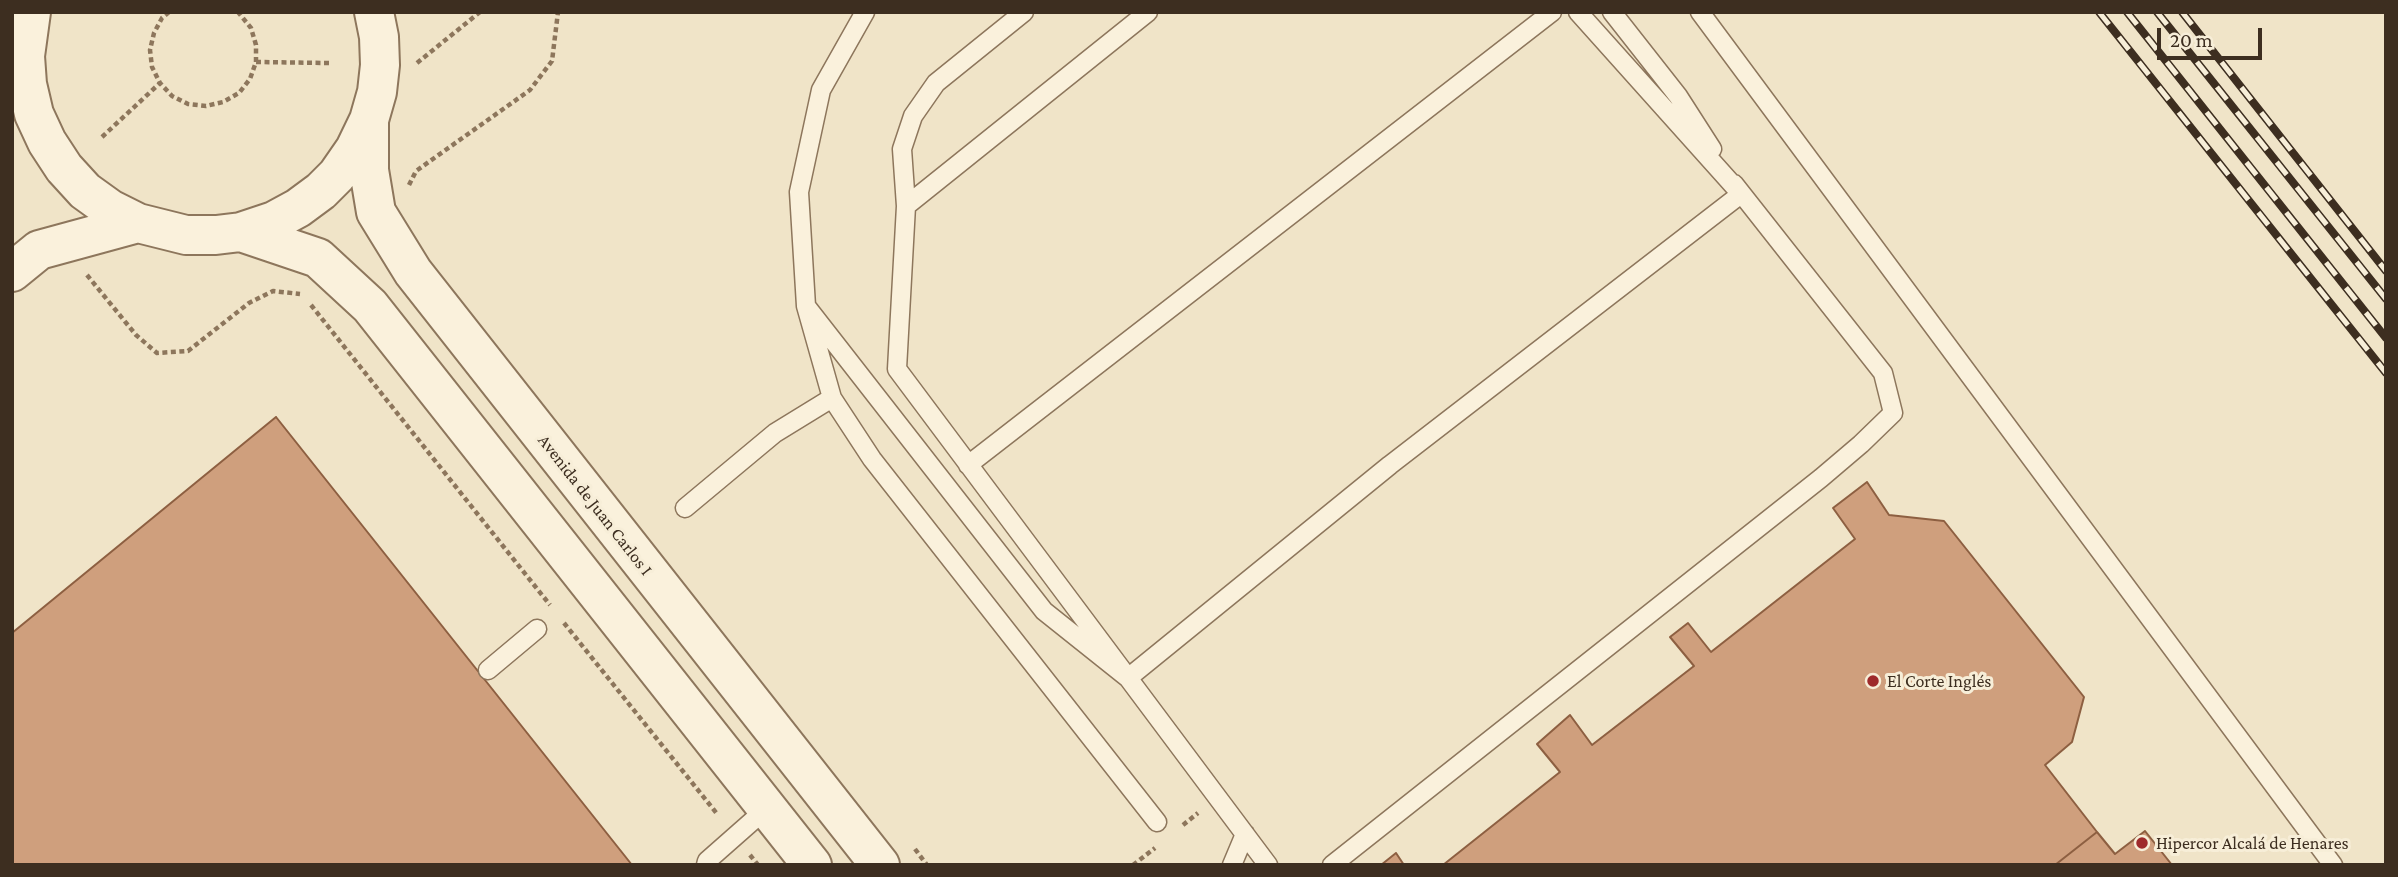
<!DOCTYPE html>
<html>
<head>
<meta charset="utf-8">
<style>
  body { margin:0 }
  #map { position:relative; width:2398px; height:877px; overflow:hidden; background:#f0e4c8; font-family:"Crimson Pro",serif }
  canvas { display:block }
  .frame { position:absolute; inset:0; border:14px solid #3d2e20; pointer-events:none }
  .scale { position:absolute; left:2157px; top:28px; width:105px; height:32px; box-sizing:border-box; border:4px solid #3d2e20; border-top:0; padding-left:9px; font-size:21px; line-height:24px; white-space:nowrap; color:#3d2e20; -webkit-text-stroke:5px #f7eed8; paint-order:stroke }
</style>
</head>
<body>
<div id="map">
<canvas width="2398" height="877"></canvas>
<div class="frame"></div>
<div class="scale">20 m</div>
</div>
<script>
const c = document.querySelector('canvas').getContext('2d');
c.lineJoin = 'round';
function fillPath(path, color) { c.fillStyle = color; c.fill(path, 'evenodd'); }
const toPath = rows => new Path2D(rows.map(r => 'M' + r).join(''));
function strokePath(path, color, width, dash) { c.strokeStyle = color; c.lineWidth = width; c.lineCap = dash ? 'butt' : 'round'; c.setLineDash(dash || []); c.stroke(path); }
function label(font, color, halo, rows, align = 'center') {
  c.font = font + ' "Crimson Pro",serif'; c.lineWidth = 6; c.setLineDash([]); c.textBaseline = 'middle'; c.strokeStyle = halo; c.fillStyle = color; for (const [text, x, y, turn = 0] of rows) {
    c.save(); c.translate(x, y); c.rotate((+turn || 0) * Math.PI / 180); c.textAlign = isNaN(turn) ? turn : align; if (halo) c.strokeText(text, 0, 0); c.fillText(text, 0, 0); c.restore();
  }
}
const building = toPath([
  [276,417,632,865,12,865,12,633,276,417],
  [1867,482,1889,515,1944,521,2084,697,2072,742,2045,765,2097,832,2055,865,1443,865,1560,772,1537,744,1570,715,1592,745,1694,666,1670,637,1688,623,1711,652,1855,539,1833,508,1867,482],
  [2145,831,2172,865,2055,865,2097,832,2115,854,2145,831],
  [1396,853,1404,865,1381,865,1396,853]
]);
fillPath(building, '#cf9f7d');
strokePath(building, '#8d5f41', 2);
const service = toPath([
  [865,12,821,90,799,192,806,306,832,398,872,459,1157,822],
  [1148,12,906,206,897,369,1268,865],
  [1612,12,1678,96,1712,149],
  [1700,12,2333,865],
  [906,206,902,149,913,116,936,83,1024,12],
  [806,306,1044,611,1128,678,1390,465,1741,194,1578,12],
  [968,465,1552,12],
  [685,508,775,433,832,398],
  [488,670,537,629],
  [706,865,707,861,766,809],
  [1232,865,1245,834],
  [1332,865,1821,478,1861,444,1893,413,1883,373,1734,184]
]);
const tertiary = toPath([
  [31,12,25,56,27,84,34,114,47,142,64,168,85,191,110,209,138,223,186,235,216,235,241,232,274,221,298,208,321,191,337,175,355,149,369,120,377,92,380,65,379,37,374,12],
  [369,120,369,170,376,212,413,272,880,865],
  [241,232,318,258,370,306,812,865],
  [12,272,39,250,138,223]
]);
strokePath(service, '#8d765c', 21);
strokePath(tertiary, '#8d765c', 42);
strokePath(toPath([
  [169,12,162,18,154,33,150,50,152,67,160,83,172,96,188,104,206,106,223,102,239,93,250,79,256,62,256,45,251,28,238,12],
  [256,62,329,63],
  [417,63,480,12],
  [102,137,160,83],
  [409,185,416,171,530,90,552,61,558,12],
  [87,275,136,335,157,353,188,351,249,303,273,291,300,294],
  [311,305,550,605],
  [564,623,718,815],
  [1183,825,1198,813],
  [915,849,927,865],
  [750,855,758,865],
  [1133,865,1155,848]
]), '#8d765c', 4.5, [5, 3.5]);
strokePath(service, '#faf1dc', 18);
strokePath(tertiary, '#faf1dc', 38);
const rail = toPath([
  [2099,12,2386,373],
  [2127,12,2386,338],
  [2157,12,2386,299],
  [2182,12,2386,271]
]);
strokePath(rail, '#3d2e20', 8);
strokePath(rail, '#f7eed8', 5, [16]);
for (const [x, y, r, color] of [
  [1873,681,7,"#9e2a2b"],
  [2142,843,7,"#9e2a2b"]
]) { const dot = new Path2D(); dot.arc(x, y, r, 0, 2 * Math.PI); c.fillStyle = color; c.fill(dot); strokePath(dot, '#f7eed8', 2.5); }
label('18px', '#3d2e20', '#f7eed8', [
  ["Avenida de Juan Carlos I",595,505,52]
]);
label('18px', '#3d2e20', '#f7eed8', [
  ["El Corte Inglés",1887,681],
  ["Hipercor Alcalá de Henares",2156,843]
], 'left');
</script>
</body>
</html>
